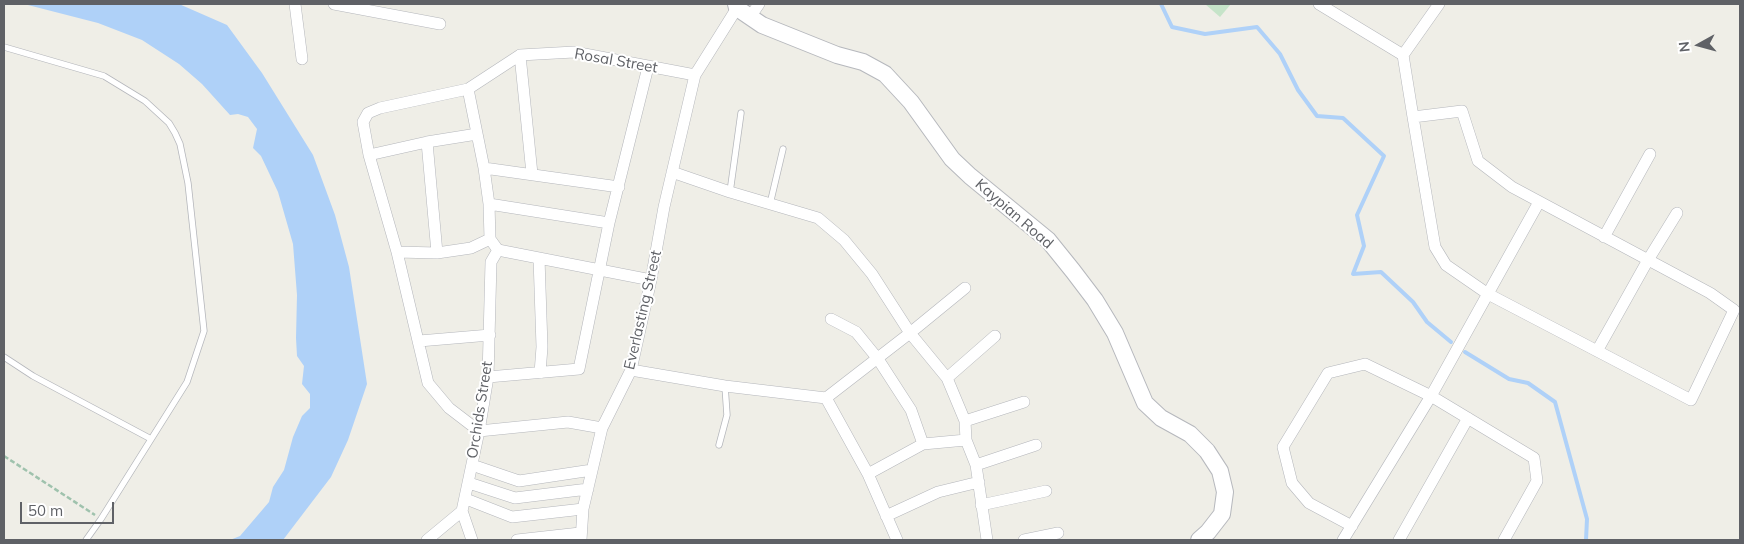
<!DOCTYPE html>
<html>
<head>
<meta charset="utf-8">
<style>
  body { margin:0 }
  #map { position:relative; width:1744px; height:544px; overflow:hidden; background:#efeee7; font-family:Mulish,sans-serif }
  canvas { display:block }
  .frame { position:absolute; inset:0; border:5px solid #5f6166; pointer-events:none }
  .north { position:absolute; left:1674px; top:20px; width:50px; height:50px; -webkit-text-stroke:4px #fff; paint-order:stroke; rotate:263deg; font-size:14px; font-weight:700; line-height:20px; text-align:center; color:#5f6166 }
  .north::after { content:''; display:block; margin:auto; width:18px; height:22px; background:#5f6166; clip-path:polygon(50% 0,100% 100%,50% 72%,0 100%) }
  .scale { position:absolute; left:20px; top:502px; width:94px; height:22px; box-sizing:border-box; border:2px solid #5f6166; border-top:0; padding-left:6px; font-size:15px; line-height:18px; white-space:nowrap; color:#5f6166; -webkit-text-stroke:4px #fff; paint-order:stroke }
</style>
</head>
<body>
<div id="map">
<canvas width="1744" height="544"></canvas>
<div class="frame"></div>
<div class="north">N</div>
<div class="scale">50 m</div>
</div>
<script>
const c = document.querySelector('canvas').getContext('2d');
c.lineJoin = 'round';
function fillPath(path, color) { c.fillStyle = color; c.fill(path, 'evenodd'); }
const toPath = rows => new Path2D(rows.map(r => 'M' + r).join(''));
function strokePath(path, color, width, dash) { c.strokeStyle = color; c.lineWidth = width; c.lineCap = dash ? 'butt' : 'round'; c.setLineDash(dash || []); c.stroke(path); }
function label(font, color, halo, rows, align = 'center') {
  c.font = font + ' Mulish,sans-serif'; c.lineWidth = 4; c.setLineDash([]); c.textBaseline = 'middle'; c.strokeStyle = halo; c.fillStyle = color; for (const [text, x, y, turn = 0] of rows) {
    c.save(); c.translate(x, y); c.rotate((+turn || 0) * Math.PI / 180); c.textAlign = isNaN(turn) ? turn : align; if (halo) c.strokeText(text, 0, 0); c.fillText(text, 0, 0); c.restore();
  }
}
fillPath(toPath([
  [1205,4,1231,4,1220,17]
]), '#c6e4c9');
fillPath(toPath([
  [24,4,179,4,227,25,262,73,313,155,335,215,349,267,367,384,348,440,331,477,283,540,230,540,240,536,269,502,273,487,284,470,293,437,302,416,310,408,310,394,302,384,304,366,297,356,296,338,297,295,293,244,278,192,261,156,253,148,257,129,248,117,238,114,230,115,202,84,179,64,142,40,98,23]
]), '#afd1f8');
strokePath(toPath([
  [1161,4,1172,27,1205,34,1257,27,1280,54,1298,90,1317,116,1343,118,1384,156,1357,215,1364,246,1353,274,1381,272,1413,302,1427,322,1451,342],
  [1465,352,1509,379,1528,383,1555,402,1587,519,1586,540]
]), '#afd1f8', 4);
const lane = toPath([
  [4,47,104,76,145,101,169,123,175,133,180,144,188,183,204,331,187,382,101,519,86,540],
  [730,192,741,113],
  [770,204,783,149],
  [4,357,33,376,151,439],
  [719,445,727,415,725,386]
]);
const street = toPath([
  [295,4,302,59],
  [334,4,440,24],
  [1319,4,1403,55],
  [750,17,759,4],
  [520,55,532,174],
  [468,89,484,168,489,204,490,239],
  [1413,117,1462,111,1478,161,1512,187,1710,293,1734,310,1691,400,1488,294,1446,265,1435,247,1413,117,1403,55,1439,4],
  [427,142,437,253],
  [369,155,427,142,477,134],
  [484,168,619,187],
  [672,172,730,192,818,218,844,240,872,274,910,333,947,378,965,421,966,440,976,465,987,540],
  [489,204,609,223],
  [1604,237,1650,154],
  [490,239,498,250,651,280],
  [397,252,437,253,471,248,490,239],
  [539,258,542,347,540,373],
  [831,319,856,332,878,359,911,410,923,444],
  [419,341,490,335],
  [1597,351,1648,260,1677,213],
  [631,370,725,386,826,398,868,474,897,540],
  [488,377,579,369,609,223,648,67],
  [947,378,995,336],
  [826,398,910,333,965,288],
  [965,421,1024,402],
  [602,428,568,422,479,431,449,408,428,383,397,252,369,155,363,122,368,113,380,108,468,89,520,55,574,52,695,75],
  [472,465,519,481,592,470],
  [976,465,1036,445],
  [868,474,923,444,966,440],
  [469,483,515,498,588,489],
  [466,499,512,517,583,509],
  [981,505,1046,491],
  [886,516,938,492,979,482],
  [1352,526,1309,503,1292,483,1283,447,1328,373,1365,364,1431,396,1534,458,1537,481,1504,540],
  [427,540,462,511],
  [472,540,462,511,479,431,488,377,491,262,498,250],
  [517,540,580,533],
  [581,540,583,509,602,428,631,370,651,280,664,207,695,75,737,8],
  [1024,540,1058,533],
  [1343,540,1431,396,1539,202],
  [1399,540,1468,418]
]);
const secondary = toPath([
  [736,4,737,8,762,25,837,55,863,62,885,74,911,102,952,159,970,176,1048,240,1073,271,1095,300,1115,333,1145,403,1161,418,1190,434,1207,451,1220,471,1225,492,1222,514,1208,532,1199,540]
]);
strokePath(lane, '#b4b6bb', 7);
strokePath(street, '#b4b6bb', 12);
strokePath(secondary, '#b6b8bd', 18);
strokePath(toPath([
  [4,456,95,515]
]), '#9fc2ad', 2.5, [5, 2.5]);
strokePath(lane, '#fff', 5.5);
strokePath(street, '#fff', 11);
strokePath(secondary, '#fff', 16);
label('15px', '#5f6166', '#fff', [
  ["Rosal Street",616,61,10],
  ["Kaypian Road",1014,214,41],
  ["Everlasting Street",643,310,-77],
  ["Orchids Street",480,410,-81]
]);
</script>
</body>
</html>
